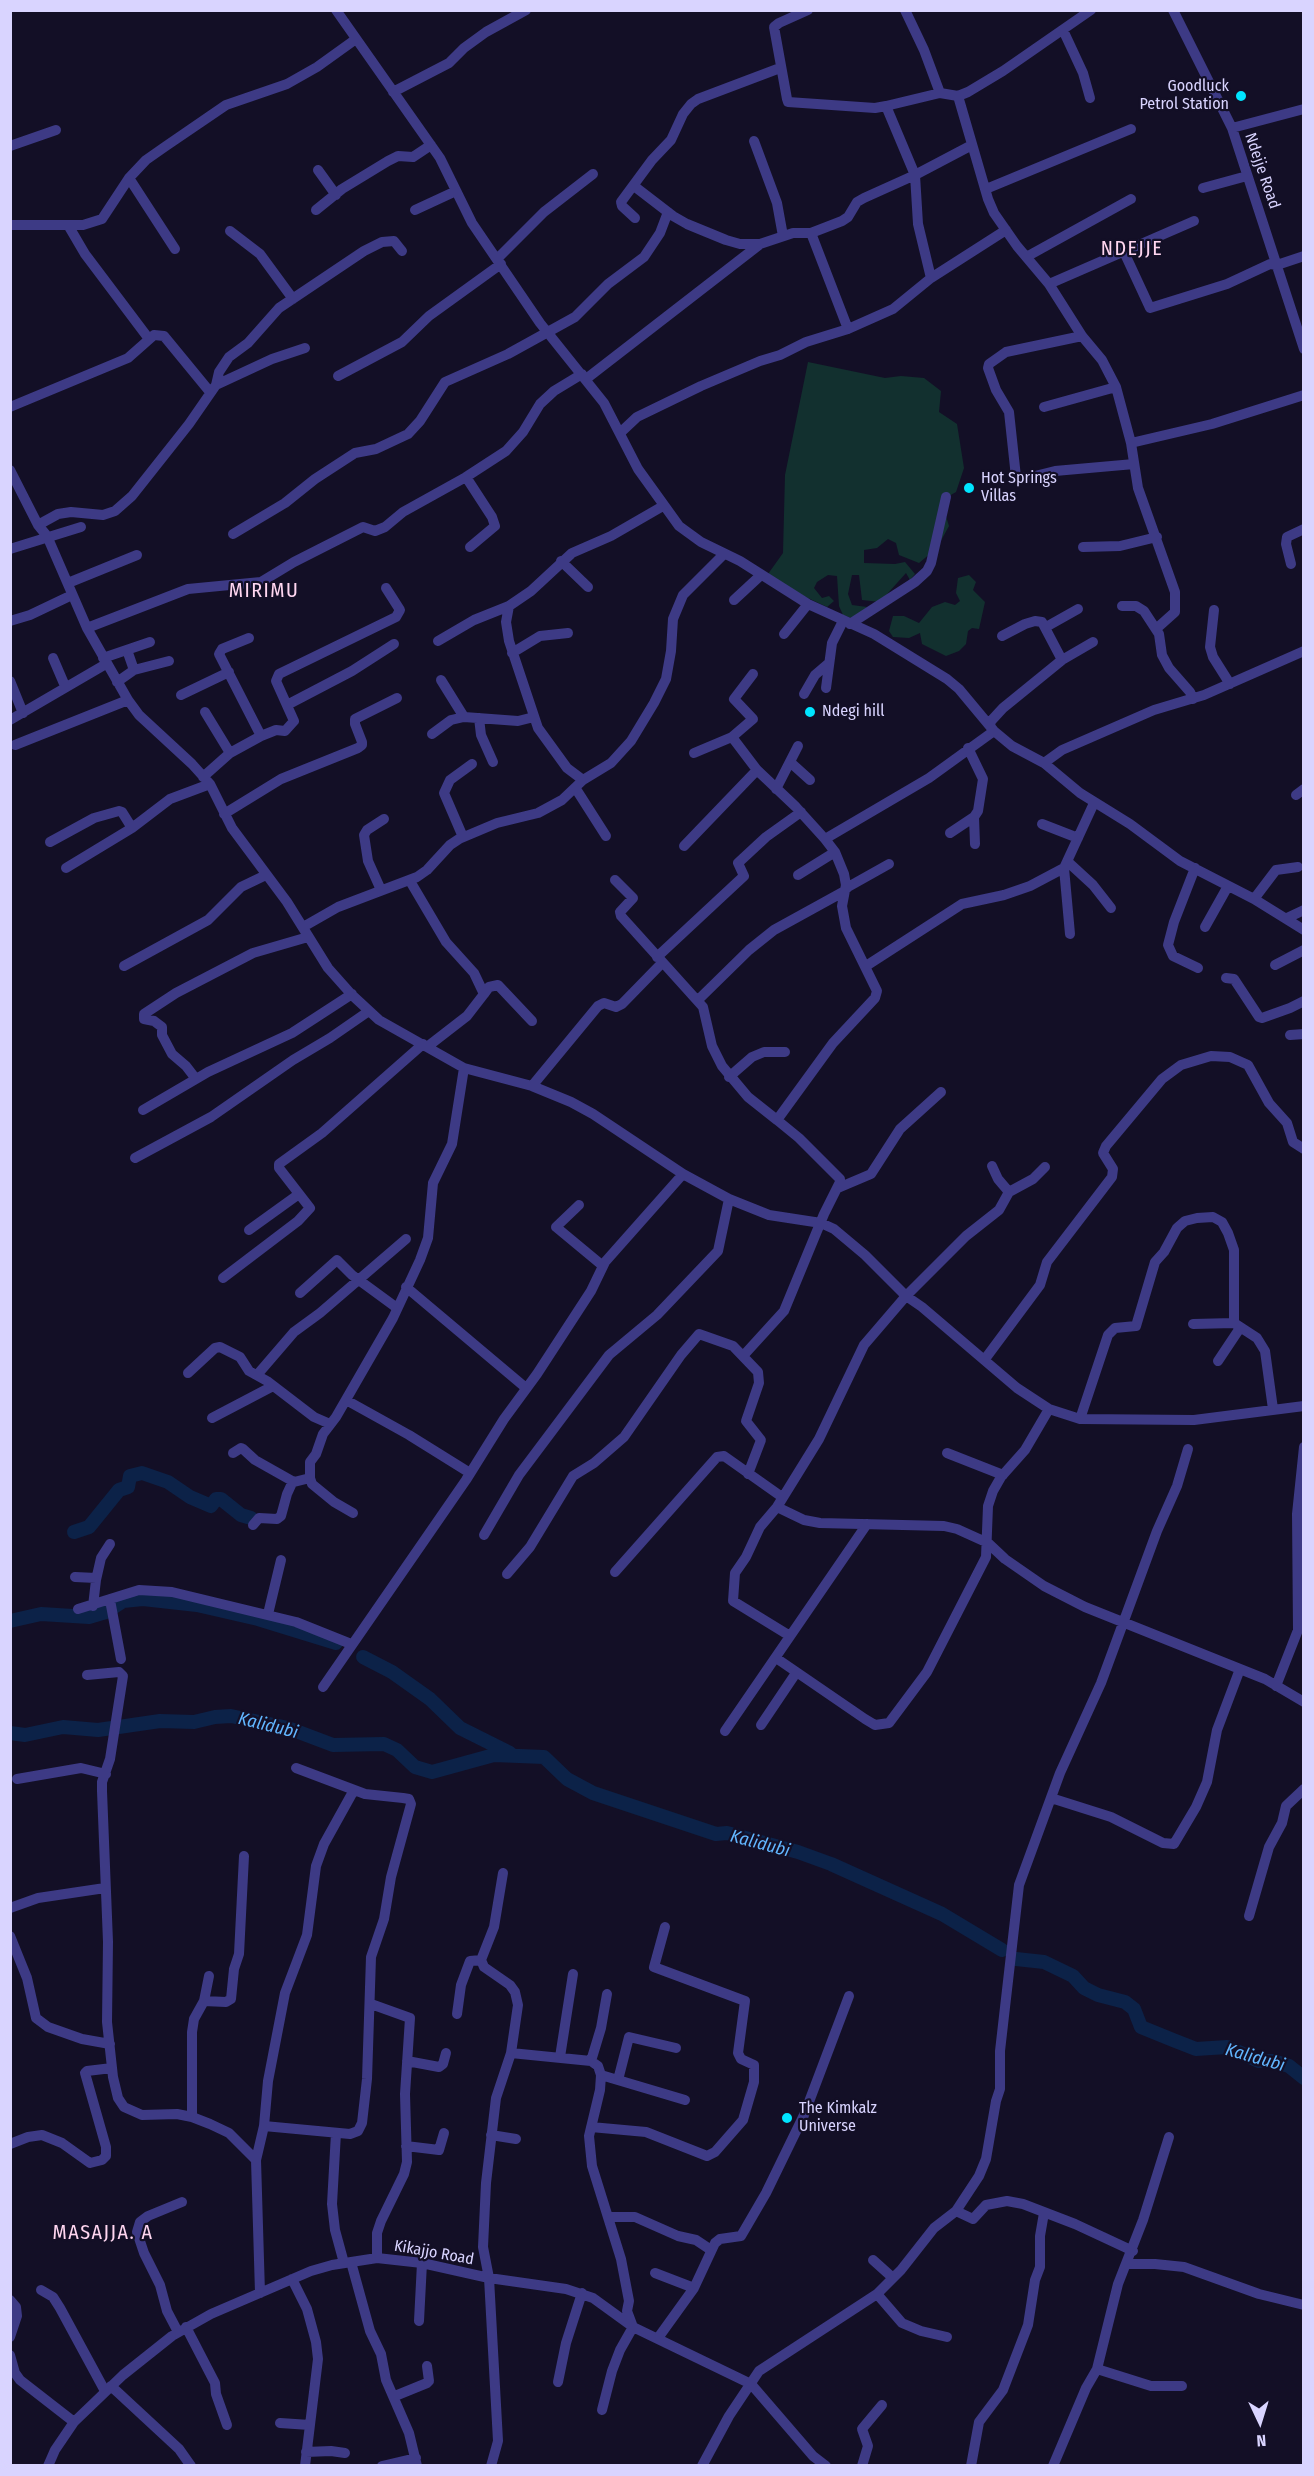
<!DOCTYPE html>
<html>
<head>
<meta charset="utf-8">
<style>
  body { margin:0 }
  #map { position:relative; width:1314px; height:2476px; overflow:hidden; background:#130f26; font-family:"Fira Sans Condensed",sans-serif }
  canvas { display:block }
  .frame { position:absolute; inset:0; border:12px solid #d9d4ff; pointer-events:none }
  .north { position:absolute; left:1230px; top:2392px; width:60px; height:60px; -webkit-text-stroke:4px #130f26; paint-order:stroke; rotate:176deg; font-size:16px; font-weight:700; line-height:24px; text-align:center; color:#d9d4ff }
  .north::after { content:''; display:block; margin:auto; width:21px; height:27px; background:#d9d4ff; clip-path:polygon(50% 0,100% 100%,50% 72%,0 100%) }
</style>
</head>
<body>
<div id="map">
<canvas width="1314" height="2476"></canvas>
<div class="frame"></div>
<div class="north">N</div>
</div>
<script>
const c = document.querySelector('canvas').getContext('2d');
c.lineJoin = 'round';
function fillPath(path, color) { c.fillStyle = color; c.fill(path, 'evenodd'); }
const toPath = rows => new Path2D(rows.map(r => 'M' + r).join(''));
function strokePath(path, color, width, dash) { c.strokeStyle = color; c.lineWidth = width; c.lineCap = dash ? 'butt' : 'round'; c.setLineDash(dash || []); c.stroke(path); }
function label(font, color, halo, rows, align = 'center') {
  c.font = font + ' "Fira Sans Condensed",sans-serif'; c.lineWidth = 4.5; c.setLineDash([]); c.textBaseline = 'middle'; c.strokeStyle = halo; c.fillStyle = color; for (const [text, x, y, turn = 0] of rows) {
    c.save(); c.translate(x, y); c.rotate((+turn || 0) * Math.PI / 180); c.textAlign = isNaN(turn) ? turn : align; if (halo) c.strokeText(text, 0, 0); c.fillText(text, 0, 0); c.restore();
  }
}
fillPath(toPath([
  [808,362,885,378,901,376,924,378,941,391,939,412,957,424,964,468,956,492,949,496,944,510,949,526,937,548,919,563,899,555,896,543,888,539,877,548,864,550,864,563,895,564,905,562,915,574,910,580,906,573,880,602,862,600,859,575,852,575,848,594,852,605,867,607,857,620,843,615,839,606,837,576,828,575,817,582,814,588,822,598,829,596,834,601,827,607,793,591,768,574,783,553,785,475],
  [969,575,976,582,973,590,985,602,979,629,972,628,968,631,966,644,959,651,946,656,922,644,920,633,909,638,893,637,889,631,893,616,904,616,919,623,932,607,945,602,955,605,960,601,956,593,958,578]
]), '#12302f');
strokePath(toPath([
  [74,1532,89,1527,119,1490,128,1487,130,1476,142,1473,168,1482,190,1497,211,1506,216,1499,221,1499,241,1515,251,1518],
  [10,1621,41,1614,89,1617,106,1612,123,1601,143,1599,197,1605,258,1619,336,1643],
  [363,1657,392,1672,430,1699,460,1728,510,1753],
  [10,1733,25,1735,63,1727,98,1730,160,1721,194,1722,215,1717,231,1716,288,1728,333,1745,384,1744,397,1750,415,1767,432,1772,494,1755,544,1757,567,1779,593,1793,716,1834,727,1833,798,1852,831,1864,942,1914,1002,1950],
  [1016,1959,1044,1962,1073,1976,1084,1988,1098,1995,1125,2002,1134,2009,1141,2027,1173,2040,1196,2049,1227,2047,1259,2061,1273,2061,1289,2066,1304,2078]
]), '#0c2248', 14);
strokePath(toPath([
  [336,10,440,158,472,223,540,323,604,403,638,469,679,526,701,542,740,561,808,604,874,634,947,679,959,689,994,731,1012,746,1044,763,1080,793,1130,824,1180,861,1254,899,1304,930],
  [808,10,779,23,774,27,787,99,788,102,875,108,886,106,915,175,918,224,931,278],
  [905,10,924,50,940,93],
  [1173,10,1232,128,1304,349],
  [1063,30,1083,73,1090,98],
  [393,92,449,63,464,48,486,32,526,10],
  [958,96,988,199,994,213,1017,246,1049,284,1082,336,1102,360,1116,387,1131,443,1138,488,1175,592,1175,612,1156,629],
  [886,106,940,93,958,96,968,92,1003,71,1091,10],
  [1232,128,1304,109],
  [754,141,777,203,783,236],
  [10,146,56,130],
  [318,170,336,195],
  [129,178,175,249],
  [634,186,673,216,687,224,726,240,740,244,760,244,793,233,811,233,842,221,848,217,857,202,864,198,915,175,972,145],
  [1203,188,1247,176],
  [986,189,1131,129],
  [316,210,342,189,388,161,398,156,413,157,431,145],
  [415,210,456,191],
  [635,218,622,206,621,202,652,160,671,140,683,114,691,104,698,99,780,68],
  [10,225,83,225,102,219,129,178,146,160,166,146,226,105,287,84,317,67,356,39],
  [68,225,85,254,149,339],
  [230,231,260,254,293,299],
  [811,233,848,329],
  [1124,252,1150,308,1227,284,1270,264,1277,265,1304,256],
  [1028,256,1131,199],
  [498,258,544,212,593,174],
  [1049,284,1194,221],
  [1082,336,1006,352,989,364,988,368,996,390,1009,412,1016,477,1027,478,1055,471,1134,464],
  [338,376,402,342,429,316,501,264],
  [586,379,759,245],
  [216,385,272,359,305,348],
  [10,407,128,358,154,335,164,336,210,392],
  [1044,407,1116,387],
  [620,433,637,417,701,386,760,361,780,355,806,342,848,329,893,309,931,278,1006,230],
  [1131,443,1212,424,1304,395],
  [10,470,38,525,47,536,87,628,128,700,139,715,192,764,210,784,232,828,287,902,328,968,352,995,379,1020,464,1068,532,1086,571,1102,593,1114,683,1174,729,1199,769,1215,821,1223,834,1229,865,1255,906,1296,922,1307,1017,1388,1049,1409,1080,1419,1194,1420,1304,1406],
  [466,477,492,517,495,526,470,547],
  [38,525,58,514,71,512,103,515,115,511,132,496,189,424,216,385,219,372,229,357,248,343,279,308,364,251,382,242,394,241,402,251],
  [233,534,285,503,315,479,355,453,376,449,408,434,420,421,445,382,508,354,575,317,608,284,644,257,660,233,668,212],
  [1083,547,1120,546,1157,537],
  [10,549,81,527],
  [561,561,588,587],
  [1291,564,1286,544,1287,537,1304,529],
  [68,583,137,555],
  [734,600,761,575],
  [509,606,506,622,509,641,538,728,567,768,583,780],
  [1122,606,1136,606,1144,611,1159,634,1162,655,1169,668,1190,692,1193,699],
  [1214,610,1210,647,1213,657,1230,684],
  [10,621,30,615,72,595],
  [850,624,915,582,927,571,931,563,946,497],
  [1046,627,1078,609],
  [87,628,188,589,261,582,294,562,363,527,375,531,385,527,403,512,466,477,506,451,523,432,540,404,554,391,582,374],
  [784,634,808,604],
  [249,638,222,649,219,654,261,736],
  [438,641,474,620,509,606,531,591,572,553,611,536,663,506],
  [512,653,540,636,568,633],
  [53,658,65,686],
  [103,658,150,642],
  [1062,660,1093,642],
  [134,670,169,661],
  [441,680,464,717],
  [10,681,23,713],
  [117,682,134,670,127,650],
  [826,688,832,643,843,621],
  [804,694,815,675,829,663],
  [181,695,229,672],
  [287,705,352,671,394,644],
  [205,712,230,753],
  [479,718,481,735,493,762],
  [10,720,106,664],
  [990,726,991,721,1003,708,1062,660,1042,622,1035,621,1025,624,1002,636],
  [432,734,451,720,464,717,518,721,534,717],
  [732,737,753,719,734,699,753,674],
  [15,745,128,700],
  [694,753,732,737,757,770,796,807,825,839],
  [790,762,810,780],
  [1044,763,1062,750,1154,710,1204,695,1304,651],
  [203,777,230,753,261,736,276,730,285,731,294,721,276,681,279,674,396,617,400,610,386,588],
  [576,789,606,836],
  [776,789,798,746],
  [1296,795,1304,789],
  [224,814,281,779,358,748,362,745,362,742,355,724,355,719,397,698],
  [974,817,975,844],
  [1042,824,1078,838],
  [950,833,974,817,978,811,983,779,968,748],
  [463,837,444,793,450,780,472,764],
  [50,842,94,818,119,811,122,812,132,828],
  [684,846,757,770],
  [1068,862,1093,885,1111,908],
  [66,868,132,828,170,799,210,784],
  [1064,868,1070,934],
  [1195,868,1174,922,1168,945,1173,956,1198,968],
  [798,875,835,852],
  [615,880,633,898,620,912,621,916,703,1007,712,1046,722,1066,748,1097,777,1120],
  [410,881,446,942,474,973,484,994,467,1016,427,1047],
  [381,890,368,861,364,835,367,830,384,819],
  [1254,899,1276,870,1298,867],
  [1287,918,1304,910],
  [303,927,338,907,417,877,427,870,450,845,459,839,497,823,538,813,562,800,583,780,611,763,631,741,654,703,666,679,671,651,673,619,683,595,723,555],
  [1205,927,1228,886],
  [657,957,744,876,738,863,766,837,801,812],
  [1275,965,1304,950],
  [124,966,208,920,241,887,266,875],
  [866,966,962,904,1004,895,1030,886,1064,868,1094,803],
  [1226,978,1234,979,1259,1017,1262,1018,1290,1008,1304,1001],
  [484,994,489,987,498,985,532,1021],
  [698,1000,749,950,774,930,843,892,848,887,889,864],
  [1290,1035,1304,1034],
  [729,1077,752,1057,764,1052,785,1052],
  [196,1079,186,1066,172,1054,162,1035,162,1027,154,1021,144,1019,144,1014,176,993,253,953,308,937],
  [532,1086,598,1006,604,1003,616,1007,622,1004,662,963],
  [143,1110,208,1072,292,1033,352,994],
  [135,1158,211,1117,293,1060,330,1038,369,1011],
  [992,1166,998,1179,1009,1192],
  [838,1188,871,1174,900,1129,941,1092],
  [579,1205,556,1227,603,1266],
  [249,1230,299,1194],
  [223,1278,298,1221,310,1208,279,1168,279,1164,322,1133,423,1044],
  [406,1287,526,1388],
  [300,1293,337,1260,352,1275,397,1308],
  [1193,1324,1234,1323],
  [743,1356,784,1311,824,1214,840,1182,840,1179,799,1138,777,1120,833,1043,875,998,877,991,846,928,842,906,846,885,844,874,835,852,825,839,929,778,994,731],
  [985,1359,1040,1285,1047,1262,1112,1177,1113,1169,1103,1153,1106,1146,1162,1079,1181,1065,1211,1056,1230,1057,1248,1065,1269,1103,1287,1123,1293,1142,1304,1149],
  [1218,1361,1240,1328],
  [188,1373,215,1348,220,1347,240,1357,249,1371,267,1381,314,1417,330,1424],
  [257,1375,294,1332,320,1313,406,1239],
  [346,1400,409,1435,470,1473],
  [212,1418,273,1386],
  [1080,1419,1108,1335,1115,1328,1136,1326,1155,1262,1164,1252,1177,1228,1185,1221,1197,1218,1213,1217,1222,1222,1228,1233,1234,1250,1234,1323,1257,1338,1265,1351,1273,1409],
  [233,1453,241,1448,243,1449,255,1460,294,1482,310,1478],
  [947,1453,1003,1475],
  [777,1507,804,1520,820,1523,944,1526,957,1529,988,1543,1005,1559,1044,1586,1085,1607,1265,1679,1304,1702],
  [353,1513,334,1502,312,1484,310,1478,310,1462,316,1454,323,1434,336,1417,393,1318,420,1260,428,1238,433,1183,452,1144,464,1068],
  [253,1525,259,1518,277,1519,281,1516,287,1494,293,1481],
  [484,1535,519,1475,609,1355,657,1315,718,1251,729,1199],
  [615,1572,717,1457,724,1456,782,1497],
  [507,1574,530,1547,573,1476,594,1463,624,1437,681,1355,699,1334,733,1346,758,1372,759,1383,746,1421,761,1440,748,1474],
  [75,1577,96,1578],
  [110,1600,121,1659],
  [93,1606,96,1580,101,1558,110,1544],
  [78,1609,139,1590,172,1592,296,1622,351,1644],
  [268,1614,281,1560],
  [790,1636,733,1601,735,1573,746,1557,760,1527,777,1507,819,1439,864,1345,906,1296,966,1236,999,1210,1009,1192,1033,1179,1045,1167],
  [776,1658,865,1719,875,1725,889,1723,927,1672,986,1557,988,1506,993,1491,1001,1477,1025,1450,1049,1409],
  [87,1675,119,1672,123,1676,110,1759,102,1782,102,1791,108,1942,107,2022,113,2077,118,2098,124,2107,142,2115,177,2114,192,2117,210,2124,229,2133,256,2160],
  [1276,1686,1298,1630,1297,1514,1304,1447],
  [323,1687,466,1480,504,1419,537,1374,591,1291,605,1262,683,1174],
  [761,1725,796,1673],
  [725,1731,867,1524],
  [17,1779,81,1768,106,1774],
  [1051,1798,1111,1817,1163,1843,1174,1844,1196,1807,1207,1782,1217,1730,1240,1669],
  [10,1908,38,1898,105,1888],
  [1249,1916,1269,1847,1282,1823,1286,1806,1304,1789],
  [10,1936,27,1978,36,2018,48,2027,82,2039,110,2044],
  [204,2001,226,2002,231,1999,234,1969,239,1954,244,1856],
  [371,2004,410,2018,405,2094,407,2162,404,2174,381,2221,377,2233,377,2258],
  [457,2014,461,1985,470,1961,481,1960],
  [511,2053,591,2061,598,2066,601,2075,600,2090,589,2136,592,2166,621,2259,629,2301,627,2311,633,2327,620,2350,612,2371,602,2410],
  [560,2057,573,1974],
  [407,2061,439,2067,443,2064,446,2053],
  [591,2061,601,2028,607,1994],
  [601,2075,685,2100],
  [618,2080,629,2037,676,2048],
  [192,2117,192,2032,194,2019,204,2001,209,1976],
  [264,2126,350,2134,358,2131,362,2123,367,2079,371,1957,384,1919,391,1877,411,1804,409,1799,403,1798,365,1794,296,1768],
  [591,2127,646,2132,707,2156,715,2152,743,2120,754,2082,754,2065,741,2059,738,2053,745,2001,654,1967,665,1927],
  [336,2133,332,2204,335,2230,344,2263],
  [491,2135,516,2139],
  [10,2144,28,2137,42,2135,62,2143,90,2163,102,2160,106,2156,106,2147,85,2073,87,2071,112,2068],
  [406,2146,439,2150,444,2133],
  [956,2211,973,2219,986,2205,1007,2201,1023,2204,1075,2224,1133,2251],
  [608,2217,635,2217,678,2236,696,2240,711,2250],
  [873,2260,893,2278],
  [351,2262,370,2331,381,2354,386,2380,409,2433,417,2466],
  [1126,2264,1155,2264,1184,2267,1259,2294,1304,2305],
  [655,2273,694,2288],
  [292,2279,307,2309,316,2342,318,2359,305,2466],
  [41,2290,53,2297,60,2308,105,2391],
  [260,2293,256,2160,264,2126,268,2081,285,1993,307,1935,316,1866,324,1844,354,1790],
  [877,2294,902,2323,921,2331,947,2337],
  [10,2300,16,2307,17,2316,10,2337],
  [419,2321,422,2263],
  [186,2327,215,2383,216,2394,227,2425],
  [178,2332,167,2311,160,2285,144,2253,137,2232,140,2222,148,2216,182,2202],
  [658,2338,694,2288,715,2243,720,2239,741,2236,766,2193,804,2115,849,1996],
  [10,2355,15,2373,20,2380,74,2422],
  [1097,2369,1151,2386,1182,2386],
  [558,2382,566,2343,582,2293],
  [111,2386,179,2449,191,2466],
  [395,2396,427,2383,429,2381,427,2366],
  [280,2423,310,2425],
  [306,2452,331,2451,345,2453],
  [48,2466,55,2450,74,2422,123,2375,172,2336,211,2314,311,2271,332,2265,377,2258,422,2263,489,2278,566,2289,593,2298,633,2327,751,2384,813,2456,826,2466],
  [382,2466,416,2458],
  [491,2466,498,2441,489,2278,483,2247,486,2183,496,2098,511,2053,518,2005,515,1992,510,1985,484,1967,481,1960,494,1927,503,1873],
  [702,2466,729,2416,759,2371,877,2294,901,2270,934,2228,956,2211,979,2176,986,2159,996,2101,1000,2089,1000,2051,1019,1885,1060,1773,1101,1683,1157,1531,1177,1486,1188,1449],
  [862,2466,868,2446,862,2429,882,2405],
  [971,2466,979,2422,1003,2390,1028,2325,1035,2280,1040,2267,1040,2236,1044,2213],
  [1053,2466,1086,2388,1097,2369,1118,2284,1143,2220,1169,2137]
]), '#3d3a85', 10);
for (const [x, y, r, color] of [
  [1241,96,6,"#00e5ff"],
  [969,488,6,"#00e5ff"],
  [810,712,6,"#00e5ff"],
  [787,2118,6,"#00e5ff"]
]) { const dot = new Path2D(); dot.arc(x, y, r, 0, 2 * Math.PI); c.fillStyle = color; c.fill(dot); strokePath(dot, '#130f26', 2); }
label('16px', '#d9d4ff', '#130f26', [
  ["Goodluck",1229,87,"right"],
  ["Petrol Station",1229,105,"right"],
  ["Hot Springs",981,479],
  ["Villas",981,497],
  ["Ndegi hill",822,712],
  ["The Kimkalz",799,2109],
  ["Universe",799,2127]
], 'left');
label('16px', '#d9d4ff', '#130f26', [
  ["Ndejje Road",1262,171,71],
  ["Kikajjo Road",434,2253,10]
]);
label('italic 18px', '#62b6ff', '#130f26', [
  ["Kalidubi",268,1726,14],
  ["Kalidubi",760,1844,15],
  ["Kalidubi",1255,2058,16]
]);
c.letterSpacing = '1.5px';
label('20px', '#ffd6f0', '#130f26', [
  ["NDEJJE",1132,249],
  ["MIRIMU",264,591],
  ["MASAJJA. A",103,2233]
]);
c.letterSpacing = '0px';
</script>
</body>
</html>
